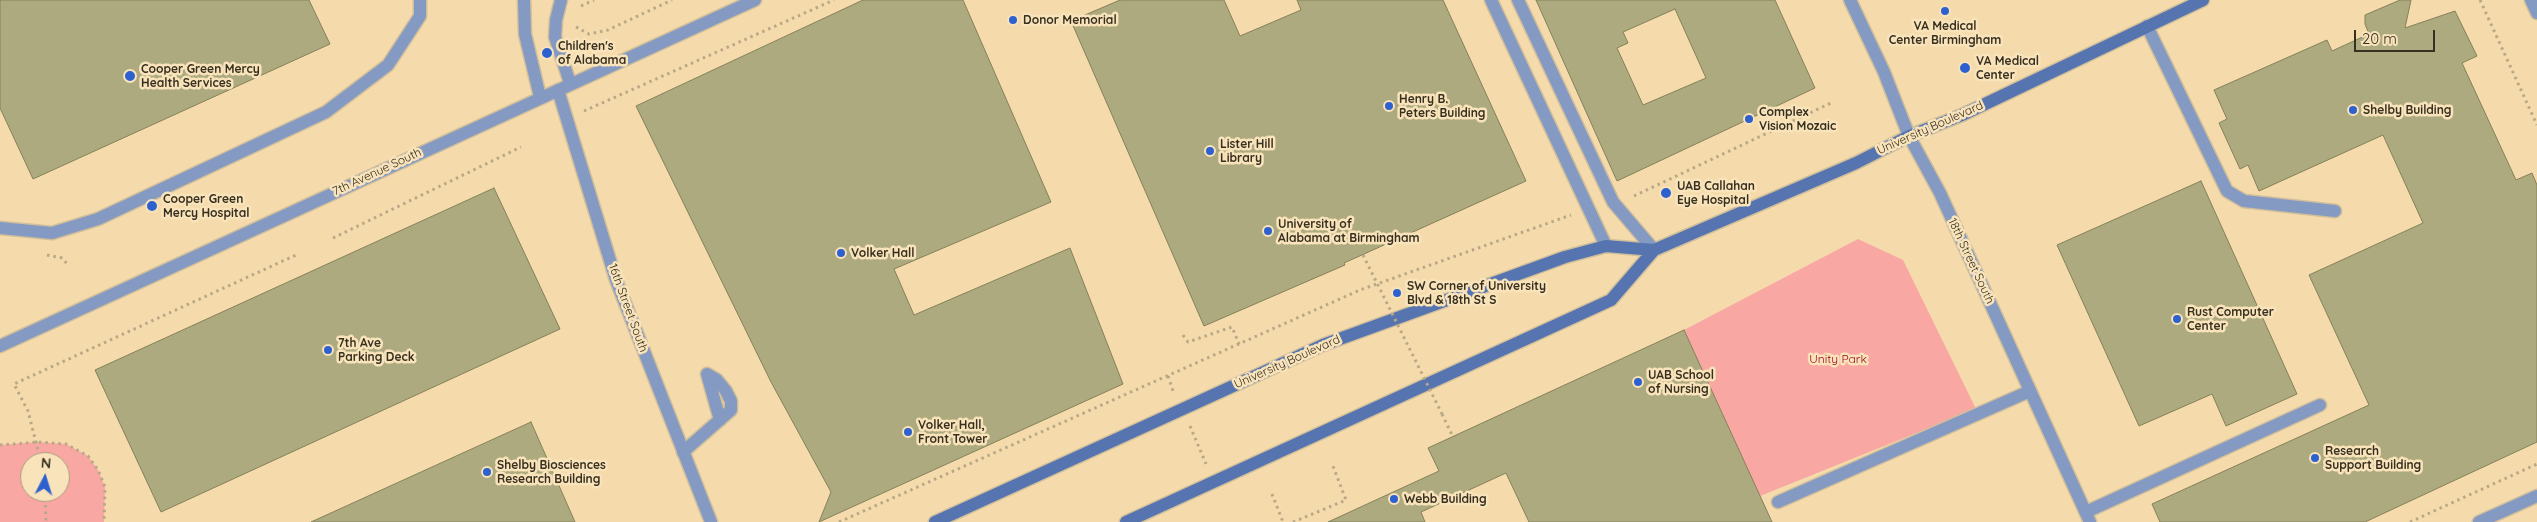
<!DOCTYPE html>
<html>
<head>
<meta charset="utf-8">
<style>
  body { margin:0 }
  #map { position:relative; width:2537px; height:522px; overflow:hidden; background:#f8e3ba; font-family:Quicksand,sans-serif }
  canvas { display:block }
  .north { position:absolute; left:20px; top:452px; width:50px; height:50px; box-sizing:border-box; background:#f8e3ba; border:1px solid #ab9b7c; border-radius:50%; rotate:5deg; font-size:14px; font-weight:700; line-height:20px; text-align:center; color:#372f1f }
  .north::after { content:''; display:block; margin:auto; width:18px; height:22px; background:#2e61d0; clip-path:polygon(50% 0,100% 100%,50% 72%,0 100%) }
  .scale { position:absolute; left:2354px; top:30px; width:81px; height:22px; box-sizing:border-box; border:2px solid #372f1f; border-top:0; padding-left:6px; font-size:15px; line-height:18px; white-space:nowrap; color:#372f1f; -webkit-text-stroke:4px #f8e3ba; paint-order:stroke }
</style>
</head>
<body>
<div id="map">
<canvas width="2537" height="522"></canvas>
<div class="north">N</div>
<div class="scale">20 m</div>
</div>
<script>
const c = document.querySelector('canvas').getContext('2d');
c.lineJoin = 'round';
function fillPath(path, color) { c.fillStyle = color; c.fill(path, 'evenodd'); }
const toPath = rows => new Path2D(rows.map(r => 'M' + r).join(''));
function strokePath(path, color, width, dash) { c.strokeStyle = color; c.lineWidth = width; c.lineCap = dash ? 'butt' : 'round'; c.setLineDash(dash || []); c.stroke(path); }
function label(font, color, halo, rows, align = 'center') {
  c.font = font + ' Quicksand,sans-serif'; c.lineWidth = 5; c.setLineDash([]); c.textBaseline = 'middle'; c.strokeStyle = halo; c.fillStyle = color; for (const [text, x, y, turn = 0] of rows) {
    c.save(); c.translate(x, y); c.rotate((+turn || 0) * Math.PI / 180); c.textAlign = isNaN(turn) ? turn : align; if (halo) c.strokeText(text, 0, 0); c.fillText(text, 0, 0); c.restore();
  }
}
fillPath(toPath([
  [0,0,2537,0,2537,522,0,522],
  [30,462,60,462,60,492,30,492]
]), '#f5dbab');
fillPath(toPath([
  [1858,239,1903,260,1976,409,1760,496,1684,330],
  [37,442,66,444,88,456,98,470,105,487,104,522,0,522,0,445],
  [30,462,60,462,60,492,30,492]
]), '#f8a7a2');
const building = toPath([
  [0,0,309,0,330,44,33,179,0,108,0,0],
  [863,0,963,0,1051,202,894,269,914,315,1070,248,1123,384,819,522,831,492,771,382,636,106,863,0],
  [1120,0,1224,0,1240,36,1301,10,1297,0,1443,0,1526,181,1344,263,1345,265,1204,326,1071,21,1120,0],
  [1536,0,1775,0,1815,88,1617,181,1536,0],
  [1675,9,1706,78,1643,105,1617,48,1628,43,1623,32,1675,9],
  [2400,0,2411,0,2405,28,2455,11,2477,56,2462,63,2516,180,2532,173,2537,185,2537,442,2365,522,2160,522,2152,504,2369,405,2309,275,2423,223,2383,135,2259,191,2248,165,2240,169,2219,123,2227,119,2214,90,2327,40,2332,51,2369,34,2365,24,2365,15,2400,0],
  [2201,181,2297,394,2226,426,2212,394,2139,426,2057,245,2201,181],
  [494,188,560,329,161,512,95,370,494,188],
  [1684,330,1772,522,1529,522,1506,473,1421,512,1425,522,1328,522,1439,471,1428,448,1684,330],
  [531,422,575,522,311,522,531,422]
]);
fillPath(building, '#aeaa80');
strokePath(building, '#858158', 1);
const service = toPath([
  [524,0,525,34,540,97],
  [561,0,556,20,555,37,570,83],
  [1491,0,1606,246],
  [1518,0,1613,202,1654,250],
  [2147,26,2227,191,2244,201,2335,211],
  [0,228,52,233,98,219,326,112,388,65,420,16,420,0],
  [707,374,720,420],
  [683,452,731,410,731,401,726,391,717,380,707,374],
  [1778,502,2030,391],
  [2086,512,2320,405]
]);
const tertiary = toPath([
  [1850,0,1884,72,1909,136,1940,193,2090,522],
  [2531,0,2537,13],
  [558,90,616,280,711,522],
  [0,346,755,0],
  [2479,522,2537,496]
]);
const secondary = toPath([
  [935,522,1323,345,1565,257,1606,246,1654,250],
  [1126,522,1611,300,1654,250,1856,163,1909,136,1962,115,2203,0]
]);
strokePath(service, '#d1bf9b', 15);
strokePath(tertiary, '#d1bf9b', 15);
strokePath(secondary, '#d1bf9b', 15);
strokePath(toPath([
  [2480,0,2537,125],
  [581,6,594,0],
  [576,27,589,34,608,30,672,0],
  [584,111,834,0],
  [1634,196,1831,103],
  [333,238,521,147],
  [47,255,62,258,69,266],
  [1183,335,1188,342,1232,327,1239,344],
  [1168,376,1173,391],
  [1442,414,1452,435],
  [1190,426,1206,464],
  [0,445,37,442,66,444,88,456,98,470,105,487,104,522],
  [41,462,28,411,14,384,296,255],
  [45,492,46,522],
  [1272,494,1283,522],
  [839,522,1360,290,1571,215],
  [1293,522,1346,500,1333,466],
  [2410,522,2537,464]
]), '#b8a887', 3, [2.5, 4]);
strokePath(service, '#849ac3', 12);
strokePath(tertiary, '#849ac3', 12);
strokePath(secondary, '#5574b0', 12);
strokePath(toPath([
  [1363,255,1442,414]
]), '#b8a887', 3, [2.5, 4]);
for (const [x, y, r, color] of [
  [1945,11,5,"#2e61d0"],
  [1013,20,5,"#2e61d0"],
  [547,53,6,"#2e61d0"],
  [1965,68,6,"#2e61d0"],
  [130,76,6,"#2e61d0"],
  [1389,106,5,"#2e61d0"],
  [2353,110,5,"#2e61d0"],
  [1749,119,5,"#2e61d0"],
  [1210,151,5,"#2e61d0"],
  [1666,193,6,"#2e61d0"],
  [152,206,6,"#2e61d0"],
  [1268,231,5,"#2e61d0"],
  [841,253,5,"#2e61d0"],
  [1397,293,5,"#2e61d0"],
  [2177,319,5,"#2e61d0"],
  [328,350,5,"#2e61d0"],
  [1638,382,5,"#2e61d0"],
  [908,432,5,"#2e61d0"],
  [2315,458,5,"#2e61d0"],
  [487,472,5,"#2e61d0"],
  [1394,499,5,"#2e61d0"]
]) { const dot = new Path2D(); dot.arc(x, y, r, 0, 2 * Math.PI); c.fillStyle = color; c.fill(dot); strokePath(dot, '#f8e3ba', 2); }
label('bold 12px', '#372f1f', '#f8e3ba', [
  ["Donor Memorial",1023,20],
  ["VA Medical",1945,26,"center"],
  ["Center Birmingham",1945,40,"center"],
  ["Children's",558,46],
  ["of Alabama",558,60],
  ["VA Medical",1976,61],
  ["Center",1976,75],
  ["Cooper Green Mercy",141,69],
  ["Health Services",141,83],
  ["Henry B.",1399,99],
  ["Peters Building",1399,113],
  ["Shelby Building",2363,110],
  ["Complex",1759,112],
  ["Vision Mozaic",1759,126],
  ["Lister Hill",1220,144],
  ["Library",1220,158],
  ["UAB Callahan",1677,186],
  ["Eye Hospital",1677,200],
  ["Cooper Green",163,199],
  ["Mercy Hospital",163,213],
  ["University of",1278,224],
  ["Alabama at Birmingham",1278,238],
  ["Volker Hall",851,253],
  ["SW Corner of University",1407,286],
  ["Blvd & 18th St S",1407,300],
  ["Rust Computer",2187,312],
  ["Center",2187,326],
  ["7th Ave",338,343],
  ["Parking Deck",338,357],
  ["UAB School",1648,375],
  ["of Nursing",1648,389],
  ["Volker Hall,",918,425],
  ["Front Tower",918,439],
  ["Research",2325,451],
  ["Support Building",2325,465],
  ["Shelby Biosciences",497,465],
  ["Research Building",497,479],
  ["Webb Building",1404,499]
], 'left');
label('12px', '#372f1f', '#f8e3ba', [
  ["University Boulevard",1930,128,-24],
  ["7th Avenue South",377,172,-25],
  ["18th Street South",1971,261,65],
  ["16th Street South",628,308,70],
  ["University Boulevard",1287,362,-24]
]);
label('12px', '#a20b22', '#f8e3ba', [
  ["Unity Park",1838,359]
]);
</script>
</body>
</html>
